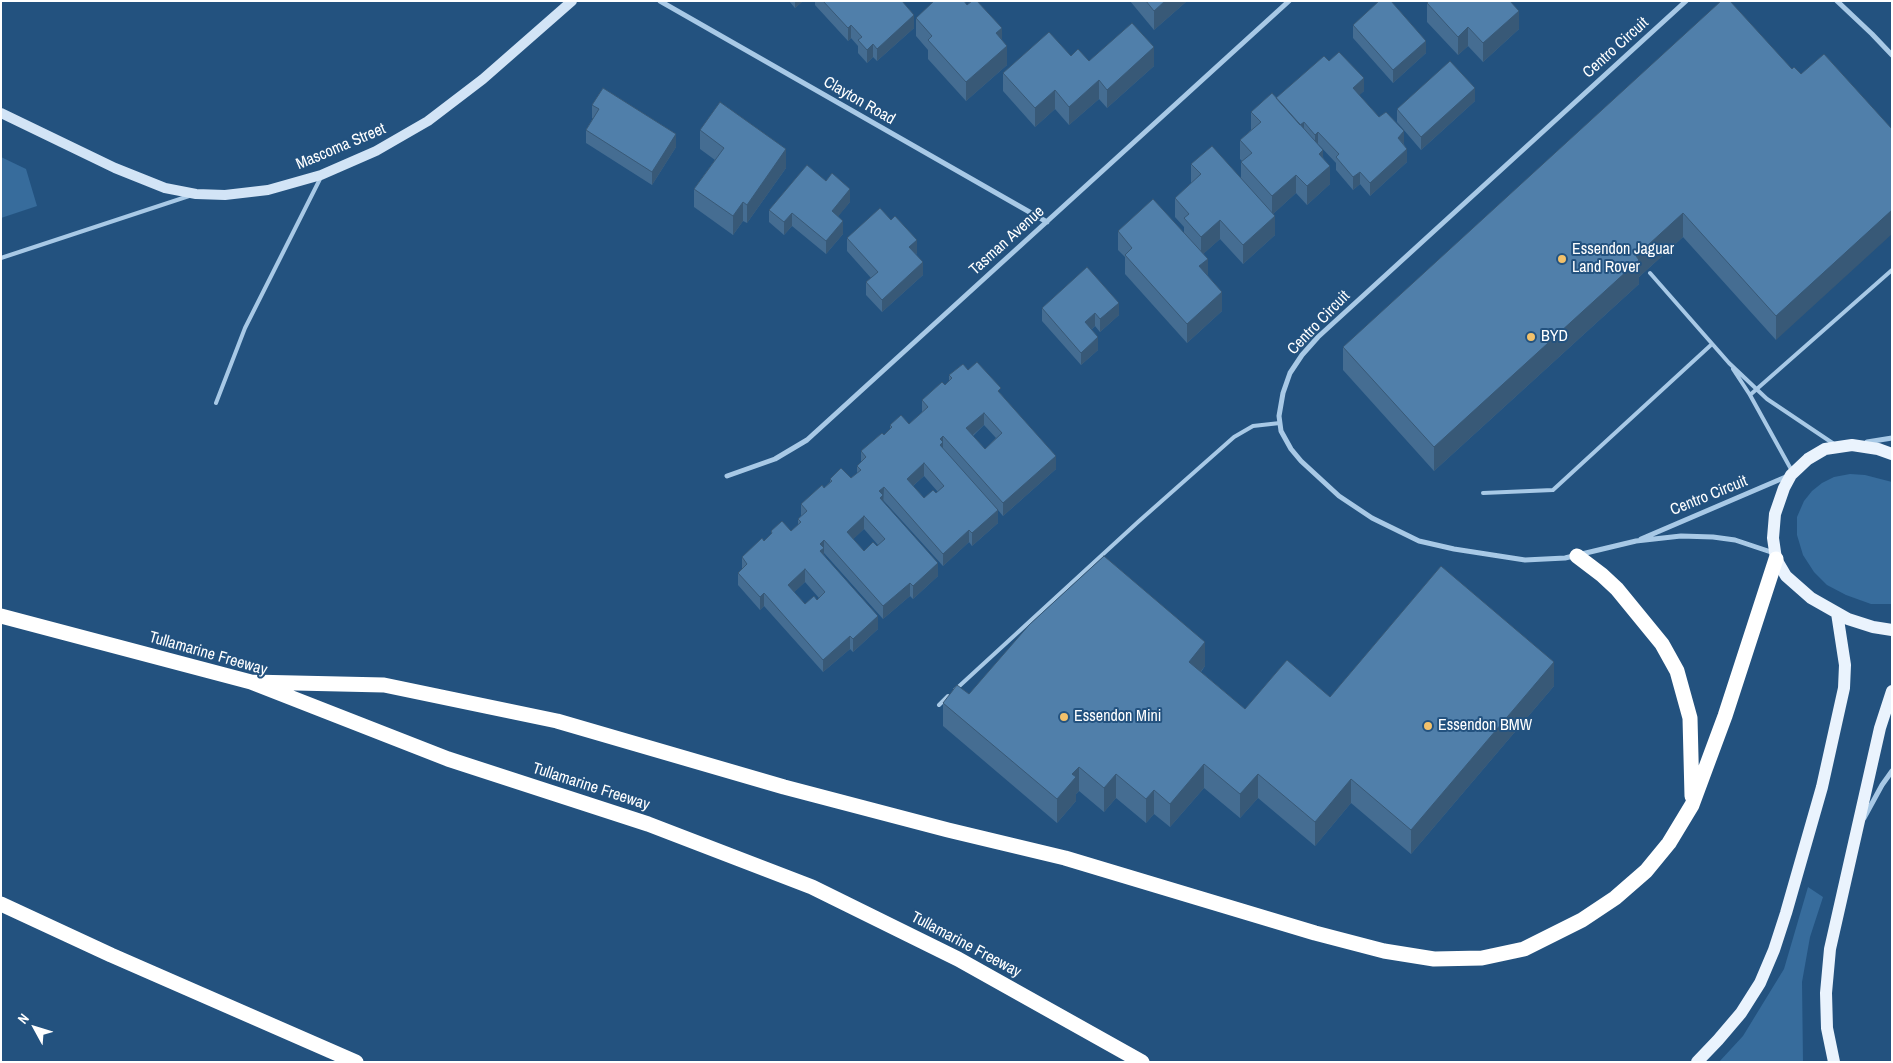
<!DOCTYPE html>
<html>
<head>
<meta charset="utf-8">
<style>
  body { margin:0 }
  #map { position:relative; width:1893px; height:1063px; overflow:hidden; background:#23527f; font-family:"Archivo Narrow",sans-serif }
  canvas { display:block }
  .frame { position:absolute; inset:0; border:2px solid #fff; pointer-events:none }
  .north { position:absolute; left:10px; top:1003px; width:50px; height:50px; -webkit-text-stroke:4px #23527f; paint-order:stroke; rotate:309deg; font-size:14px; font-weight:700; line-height:20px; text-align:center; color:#fff }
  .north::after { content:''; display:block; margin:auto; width:18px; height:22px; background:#fff; clip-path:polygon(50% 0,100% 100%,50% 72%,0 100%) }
</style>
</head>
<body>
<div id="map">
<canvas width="1893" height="1063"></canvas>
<div class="frame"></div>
<div class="north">N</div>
</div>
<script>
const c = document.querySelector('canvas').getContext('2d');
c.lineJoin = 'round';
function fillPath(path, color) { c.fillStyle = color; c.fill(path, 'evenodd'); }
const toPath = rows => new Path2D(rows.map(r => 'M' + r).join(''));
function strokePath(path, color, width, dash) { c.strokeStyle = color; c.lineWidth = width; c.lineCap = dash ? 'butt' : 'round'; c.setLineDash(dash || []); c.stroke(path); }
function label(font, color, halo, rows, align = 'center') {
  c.font = font + ' "Archivo Narrow",sans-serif'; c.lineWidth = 4; c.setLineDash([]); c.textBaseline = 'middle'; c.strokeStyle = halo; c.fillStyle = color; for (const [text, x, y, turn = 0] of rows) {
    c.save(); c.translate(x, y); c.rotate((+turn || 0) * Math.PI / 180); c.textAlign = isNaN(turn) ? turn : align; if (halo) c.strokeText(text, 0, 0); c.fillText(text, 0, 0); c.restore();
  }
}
fillPath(toPath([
  [1,157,26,169,37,206,1,218],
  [1850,474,1865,475,1892,482,1892,604,1871,604,1846,595,1827,585,1814,572,1803,555,1797,535,1797,517,1804,501,1812,491,1822,483,1834,477],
  [1808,887,1823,897,1810,937,1802,982,1803,1062,1719,1062,1743,1036,1784,969]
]), '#376c9c');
strokePath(toPath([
  [1,258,189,196],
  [1650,273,1729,363,1767,399,1834,444],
  [1733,369,1750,395,1792,471],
  [1750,395,1892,270],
  [216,403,245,328,321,177],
  [1483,493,1553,490,1712,344],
  [955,690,1138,522,1234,437,1253,426,1280,423],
  [939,705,948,696]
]), '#a8c9e6', 4);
strokePath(toPath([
  [660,1,1047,222],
  [1686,1,1318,337,1302,355,1290,373,1283,393,1279,416,1281,431,1291,449,1301,461,1339,496,1372,518,1419,541,1454,549,1525,560,1565,558,1636,541,1681,536,1713,537,1735,540,1774,553],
  [1837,1,1872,34,1892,55],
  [1867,442,1892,438],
  [727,476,775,459,807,440,1289,1],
  [1641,539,1788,476],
  [1864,818,1882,785,1892,771]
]), '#a8c9e6', 5);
strokePath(toPath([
  [1,113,115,168,165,188,196,194,225,195,268,190,321,175,376,151,428,121,483,79,572,1]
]), '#d2e4f6', 10);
strokePath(toPath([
  [1892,454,1878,449,1852,445,1825,449,1808,459,1791,475,1784,488,1775,514,1773,538,1776,559,1786,576,1811,598,1848,619,1873,627,1892,630],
  [1697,1062,1718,1040,1741,1013,1760,983,1774,950,1786,913,1822,787,1844,688,1845,665,1837,613],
  [1834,1062,1827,1028,1826,993,1830,949,1880,728,1892,691]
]), '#eaf3fd', 12);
strokePath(toPath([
  [1577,556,1602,575,1617,589,1662,644,1677,671,1690,718,1692,796],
  [1,616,251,682,448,759,648,824,812,887,958,959,1142,1062],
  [251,682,384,685,557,721,784,787,948,830,1065,858,1315,933,1384,951,1434,959,1482,958,1524,949,1582,920,1615,898,1646,871,1669,843,1692,805,1725,716,1776,559],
  [1,904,111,955,356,1062]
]), '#fff', 15);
fillPath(toPath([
  [789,1,803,1,795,8],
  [815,1,902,1,914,28,877,61,873,57,867,63,858,53,858,46,851,38,848,41,815,5],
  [1130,1,1187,1,1154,30],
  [1428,1,1510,1,1519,29,1483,62,1468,46,1458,55,1427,22,1427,3],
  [967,5,1002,39,1007,65,966,101,928,59,928,50,916,36,916,18],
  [1353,25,1426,53,1393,83,1353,38],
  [1089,61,1154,66,1107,108,1099,99,1069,125,1055,109,1035,127,1003,91,1003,73],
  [1329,61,1364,91,1359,95,1404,144,1407,162,1370,196,1360,184,1353,190,1336,170,1336,163,1318,144,1318,145,1323,157,1330,184,1307,205,1296,193,1273,214,1275,235,1243,264,1220,239,1203,254,1208,276,1222,311,1187,343,1125,274,1125,257,1118,250,1118,231,1184,233,1184,227,1175,217,1175,198,1191,183,1191,164,1241,179,1241,162,1242,161,1240,159,1240,140,1251,130,1251,112,1276,98],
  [1792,69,1776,340,1683,237,1639,277,1639,284,1434,471,1343,370,1343,347],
  [1475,101,1421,150,1397,122,1397,109],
  [592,105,676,147,652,185,586,143,586,130,593,118,592,118],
  [700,130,786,168,747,223,743,221,733,235,694,207,694,189,715,160,700,149],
  [850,202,838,216,843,234,826,254,792,226,784,235,769,222,769,210],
  [847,238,917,253,916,254,923,275,882,312,866,295,866,282,871,278,847,251],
  [1042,308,1119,315,1100,332,1095,326,1091,330,1098,350,1081,365,1042,321],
  [968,370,1001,394,1056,469,1003,516,998,510,998,523,972,546,969,542,943,566,883,500,883,502,938,576,913,599,910,596,883,619,824,553,824,555,878,629,853,652,850,649,823,672,764,606,760,610,738,585,738,573,742,569,742,557,764,541,771,535,771,531,791,531,798,525,798,519,801,516,801,504,824,488,830,482,830,479,851,478,857,473,857,466,861,462,861,451,884,435,890,429,890,425,909,424,922,412,922,400,945,385,949,381,949,375],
  [984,425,996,438,985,449,973,436],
  [924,476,938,492,936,493,924,498,913,486],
  [864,529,878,545,877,546,864,551,853,539],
  [805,582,819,598,817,600,805,604,794,592],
  [1205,666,1201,672,1245,709,1330,697,1554,686,1411,854,1351,803,1315,846,1258,798,1240,818,1204,788,1170,827,1154,814,1146,823,1116,798,1104,812,1079,791,1076,794,1076,801,1057,823,943,726,943,703,969,694]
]), '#456d92');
fillPath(toPath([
  [795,1,803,1,795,8],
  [1165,1,1187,1,1154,30,1154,11],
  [1519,11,1519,29,1483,62,1483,43],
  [914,15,914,28,877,61,877,49],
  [851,25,851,38,848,41,848,28],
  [1468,27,1468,46,1458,55,1458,37],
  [1002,28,1002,47,996,33],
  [1426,41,1426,53,1393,83,1393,70],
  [873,44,873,57,867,63,867,50],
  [1007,46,1007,65,966,101,966,82],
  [1154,47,1154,66,1107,108,1107,90],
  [1364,78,1364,91,1353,101,1353,88],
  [1099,80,1099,99,1069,125,1069,107],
  [1475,88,1475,101,1421,150,1421,137],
  [1055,90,1055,109,1035,127,1035,108],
  [1304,122,1304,135,1300,125],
  [1404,131,1404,144,1398,138],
  [1318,132,1318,144,1315,148,1315,135],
  [676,134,676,147,652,185,652,172],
  [786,149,786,168,747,223,747,205],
  [1407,149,1407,162,1370,196,1370,183],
  [1323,150,1323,169,1319,154],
  [1330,166,1330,184,1307,205,1307,186],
  [1360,172,1360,184,1353,190,1353,177],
  [1296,175,1296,193,1272,215,1272,196],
  [850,189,850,202,832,224,832,211],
  [743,202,743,221,733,235,733,216],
  [1892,210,1892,234,1776,340,1776,316],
  [792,213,792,226,784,235,784,222],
  [1683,213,1683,237,1639,277,1639,284,1434,471,1434,447,1636,256],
  [1275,216,1275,235,1243,264,1243,245],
  [1220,220,1220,239,1201,256,1201,237],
  [843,221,843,234,826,254,826,241],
  [917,240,917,253,909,260,909,247],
  [1208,259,1208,278,1199,266],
  [923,262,923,275,882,312,882,300],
  [1222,292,1222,311,1187,343,1187,324],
  [1119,303,1119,315,1100,332,1100,319],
  [1095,313,1095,326,1085,335,1085,322],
  [1098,337,1098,350,1081,365,1081,353],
  [984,413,984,425,966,441,966,428],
  [943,436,943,455,940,458,940,439],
  [1056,456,1056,469,1003,516,1003,503],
  [924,463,924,476,907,491,907,479],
  [884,487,883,508,880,511,879,491],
  [998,510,998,523,972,546,972,533],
  [864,516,864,529,847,545,847,532],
  [969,530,969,542,943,566,943,554],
  [824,540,824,561,820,564,820,544],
  [938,563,938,576,913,599,913,586],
  [805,569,805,582,788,598,788,585],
  [910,583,910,596,883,619,883,606],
  [764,593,764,606,760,610,760,597],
  [878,616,878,629,853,652,853,639],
  [850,636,850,649,823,672,823,660],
  [1205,642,1205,666,1189,686,1189,662],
  [1554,662,1554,686,1411,854,1411,830],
  [1204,764,1204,788,1170,827,1170,804],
  [1079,767,1079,791,1076,794,1076,801,1057,823,1057,799,1072,774],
  [1116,774,1116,798,1104,812,1104,788],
  [1258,774,1258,798,1240,818,1240,794],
  [1351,779,1351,803,1315,846,1315,822],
  [1154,790,1154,814,1146,823,1146,799]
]), '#385977');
const building = toPath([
  [823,1,902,1,914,15,877,49,873,44,867,50,858,40,862,37,851,25,848,28,823,1],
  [934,1,964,1,967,5,972,1,977,1,1002,28,996,33,1007,46,966,82,928,40,932,36,916,18,934,1],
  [1146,1,1165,1,1154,11,1146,1],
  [1379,1,1391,1,1426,41,1393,70,1353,25,1379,1],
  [1429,1,1510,1,1519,11,1483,43,1468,27,1458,37,1427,3,1429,1],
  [1721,1,1730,1,1792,69,1794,67,1801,74,1824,54,1892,129,1892,210,1776,316,1683,213,1636,256,1639,260,1434,447,1343,347,1721,1],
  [1132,23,1154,47,1107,90,1099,80,1069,107,1055,90,1035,108,1003,73,1049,32,1071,56,1078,49,1089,61,1132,23],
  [1339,52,1364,78,1353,88,1379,117,1386,112,1404,131,1398,138,1407,149,1370,183,1360,172,1353,177,1336,157,1339,154,1318,132,1315,135,1304,122,1300,125,1276,98,1324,56,1329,61,1339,52],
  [1450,61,1475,88,1421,137,1397,109,1450,61],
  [603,88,676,134,652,172,586,130,599,109,592,105,603,88],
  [1272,93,1323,150,1319,154,1330,166,1307,186,1296,175,1272,196,1241,162,1252,153,1240,140,1261,122,1251,112,1272,93],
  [720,102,786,149,747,205,743,202,733,216,694,189,724,148,700,130,720,102],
  [1212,146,1275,216,1243,245,1220,220,1201,237,1184,218,1189,214,1175,198,1201,174,1191,164,1212,146],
  [807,165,826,181,832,173,850,189,832,211,843,221,826,241,792,213,784,222,769,210,807,165],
  [1153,199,1208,259,1199,266,1222,292,1187,324,1125,255,1132,248,1118,231,1153,199],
  [880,208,891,220,895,216,917,240,909,247,923,262,882,300,866,282,878,272,847,238,880,208],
  [1087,267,1119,303,1100,319,1095,313,1085,322,1098,337,1081,353,1042,308,1087,267],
  [977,362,1001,388,998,391,1056,456,1003,503,943,436,940,439,943,442,940,445,998,510,972,533,969,530,943,554,884,487,879,491,883,495,880,498,938,563,913,586,910,583,883,606,824,540,820,544,824,548,820,551,878,616,853,639,850,636,823,660,764,593,760,597,738,573,747,564,742,557,762,538,764,541,772,533,771,531,782,521,791,531,801,522,798,519,807,511,801,504,822,485,824,488,832,481,830,479,841,468,851,478,861,470,857,466,866,457,861,451,882,433,884,435,892,427,890,425,901,415,909,424,928,407,922,400,942,382,945,385,952,378,949,375,963,364,968,370,977,362],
  [984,413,1002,433,985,449,966,428,984,413],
  [924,463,944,486,936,493,933,490,924,498,907,479,924,463],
  [864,516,885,539,877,546,873,542,864,551,847,532,864,516],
  [805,569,825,592,817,600,814,596,805,604,788,585,805,569],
  [1104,556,1205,642,1189,662,1245,709,1287,660,1330,697,1441,566,1554,662,1411,830,1351,779,1315,822,1258,774,1240,794,1204,764,1170,804,1154,790,1146,799,1116,774,1104,788,1079,767,1072,774,1076,777,1057,799,943,703,957,685,969,694,1029,625,1104,556]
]);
fillPath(building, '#507faa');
strokePath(building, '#385977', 1);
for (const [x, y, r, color] of [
  [1562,259,5,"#f2c16b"],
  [1531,337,5,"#f2c16b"],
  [1064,717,5,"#f2c16b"],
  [1428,726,5,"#f2c16b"]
]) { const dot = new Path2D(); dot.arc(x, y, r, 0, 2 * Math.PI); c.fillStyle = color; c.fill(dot); strokePath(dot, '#23527f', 2); }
label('16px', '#fff', '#23527f', [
  ["Centro Circuit",1616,48,-42],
  ["Clayton Road",859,101,30],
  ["Mascoma Street",341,147,-23],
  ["Tasman Avenue",1007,241,-42],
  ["Centro Circuit",1319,323,-46],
  ["Centro Circuit",1709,496,-22],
  ["Tullamarine Freeway",208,654,16],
  ["Tullamarine Freeway",591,787,18],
  ["Tullamarine Freeway",966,945,28]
]);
label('16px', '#fff', '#23527f', [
  ["Essendon Jaguar",1572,250],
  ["Land Rover",1572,268],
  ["BYD",1541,337],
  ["Essendon Mini",1074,717],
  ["Essendon BMW",1438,726]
], 'left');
</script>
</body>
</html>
